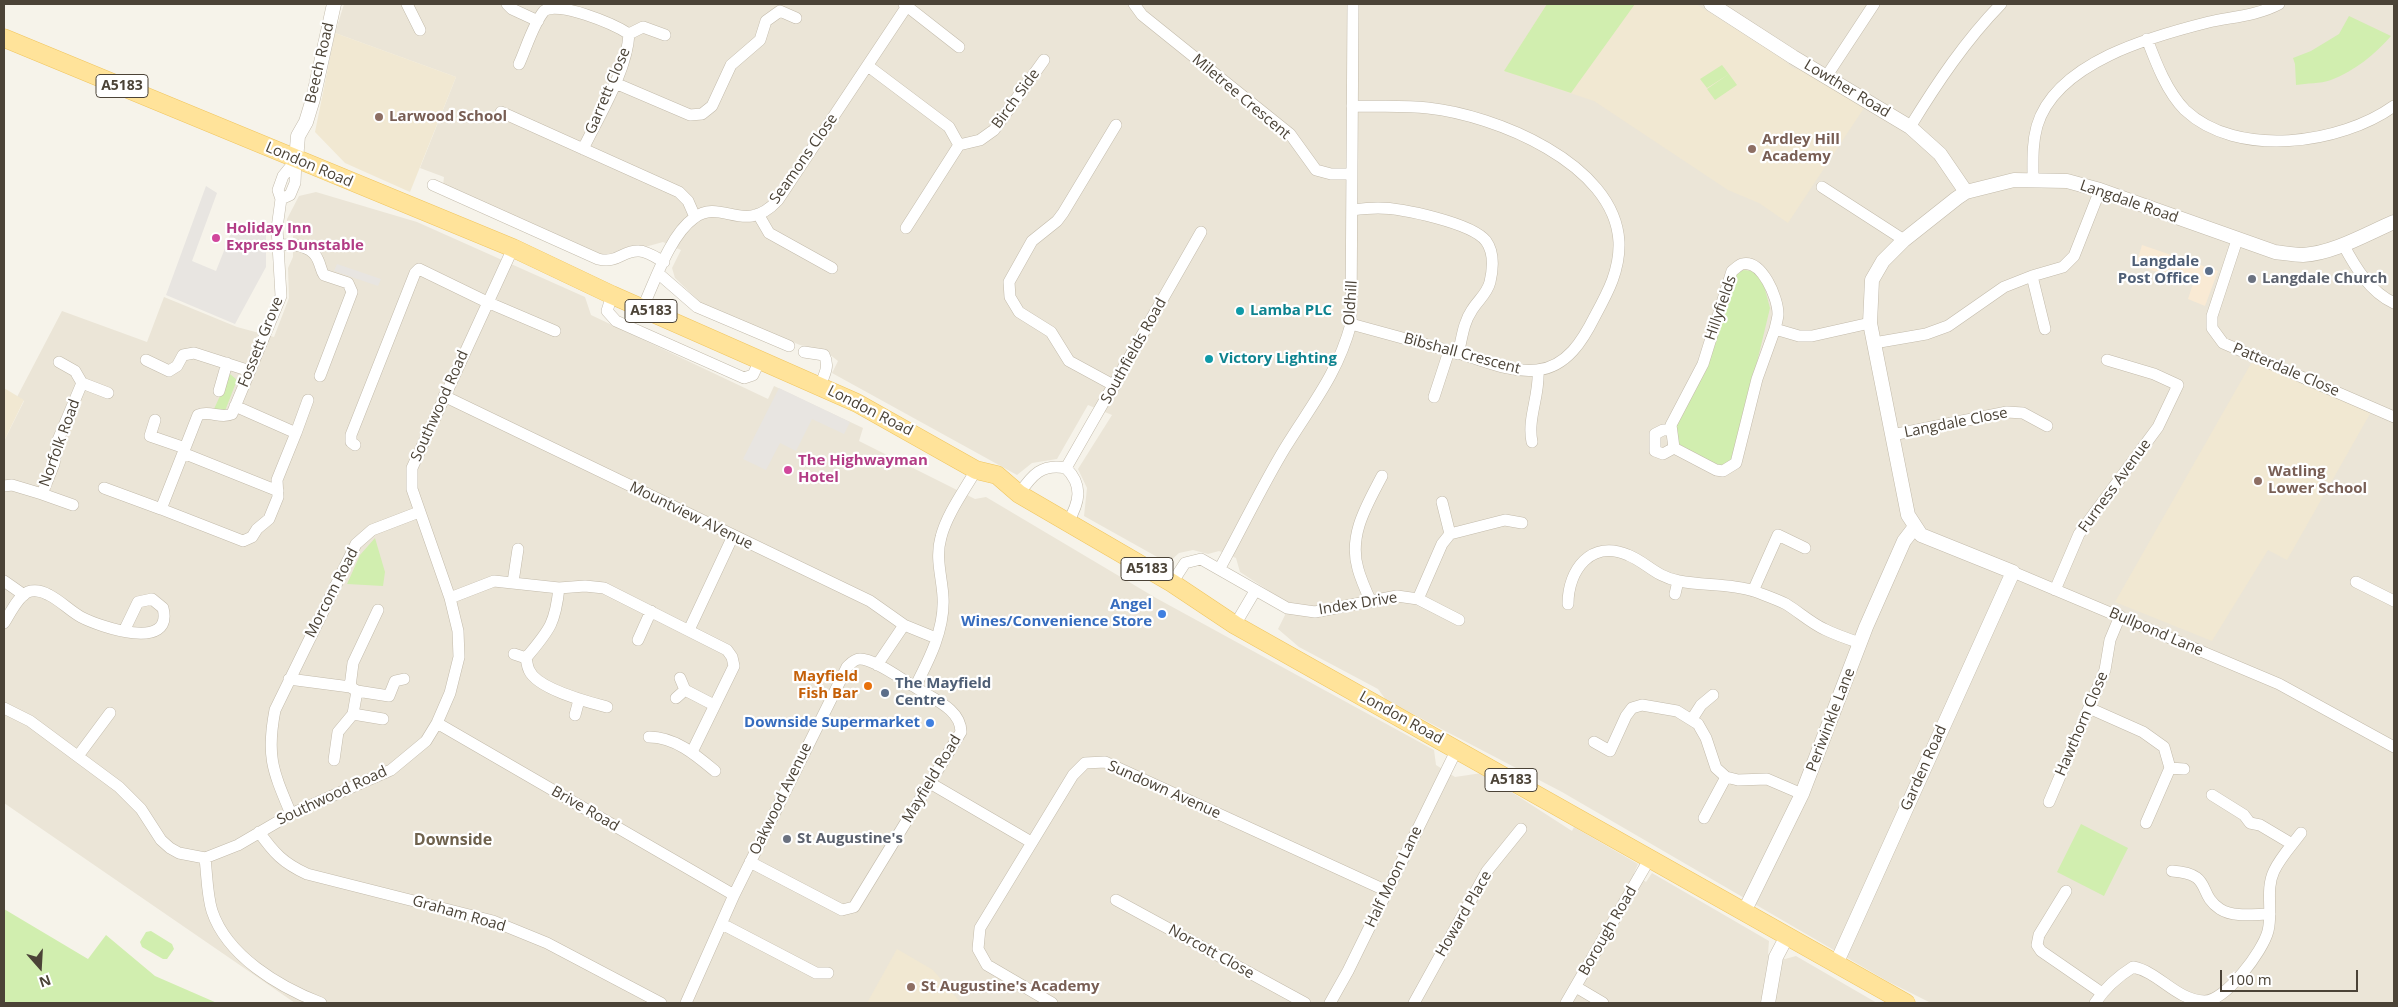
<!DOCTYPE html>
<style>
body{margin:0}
#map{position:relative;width:2398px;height:1007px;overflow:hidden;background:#f6f3ea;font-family:"Open Sans",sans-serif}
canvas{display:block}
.frame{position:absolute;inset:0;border:5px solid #4b4337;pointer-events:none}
.north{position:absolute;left:15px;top:942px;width:50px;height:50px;-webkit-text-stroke:4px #fff;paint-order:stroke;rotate:161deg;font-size:14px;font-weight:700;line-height:20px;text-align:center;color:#4b4337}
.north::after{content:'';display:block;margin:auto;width:18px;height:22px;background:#4b4337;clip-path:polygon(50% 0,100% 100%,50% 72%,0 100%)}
.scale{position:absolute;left:2220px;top:970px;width:138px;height:22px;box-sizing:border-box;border:2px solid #4b4337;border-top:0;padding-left:6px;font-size:15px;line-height:18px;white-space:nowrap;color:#4b4337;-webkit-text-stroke:4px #fff;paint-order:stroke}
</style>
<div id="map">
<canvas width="2398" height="1007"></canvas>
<div class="frame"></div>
<div class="north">N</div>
<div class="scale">100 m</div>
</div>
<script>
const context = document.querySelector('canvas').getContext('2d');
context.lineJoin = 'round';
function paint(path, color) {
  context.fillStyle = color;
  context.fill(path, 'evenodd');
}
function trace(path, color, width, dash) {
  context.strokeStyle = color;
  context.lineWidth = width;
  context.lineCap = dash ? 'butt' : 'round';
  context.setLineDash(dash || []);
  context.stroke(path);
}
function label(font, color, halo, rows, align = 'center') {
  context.font = font + ' "Open Sans",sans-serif';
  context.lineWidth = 4.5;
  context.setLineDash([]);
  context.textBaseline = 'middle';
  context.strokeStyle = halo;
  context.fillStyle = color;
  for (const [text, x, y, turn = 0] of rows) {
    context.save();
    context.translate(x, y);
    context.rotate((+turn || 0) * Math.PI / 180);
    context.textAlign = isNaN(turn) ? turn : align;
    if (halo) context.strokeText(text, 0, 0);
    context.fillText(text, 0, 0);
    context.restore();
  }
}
paint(new Path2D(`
 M344,4h2050v999h-463l-44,-22 -325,-189 -176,-92 -8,-11 -79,-42 -21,-18 7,-14 -2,-15 -43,-28 -4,-14 -17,-7 -11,3 -15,-4 -14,3 -11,10 -84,-47 3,-28 -9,-19 34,-54 -24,-10 -31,54 -25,4 -15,12 -185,-102 6,-12 -13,-10 -25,-6 -97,-40 -28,-27 -3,-10 9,-18 -18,-8 -18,5 -15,-1 -18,8 -10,1 -159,-70 1,-8 -24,-9 36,-91 -121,-44z
 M316,192l101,30 168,75 6,18 177,84 6,-13 89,42 -4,13 116,58 11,-2 170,101 278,152 2,15 19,12 27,-4 90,58 2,-4 64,37 -4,9 12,9 6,-9 117,68 -1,13 17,5 11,-3 81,47h-1582l-291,-200v-362l20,-40 -7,-4 45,-86 85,31 17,-45 73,30 37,10 15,-39 -1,-30 5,-11v-23l-6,-7v-8l12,-23z`), '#ebe5d7');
paint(new Path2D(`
 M2142,245l76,26 -13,35 -17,-7 5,-15 -57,-19z`), '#f9ead4');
paint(new Path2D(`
 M1547,4h149l83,52 14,12 11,3 60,37 -76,115 -29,-20 -31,-13 -134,-89 -90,-30z
 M335,33l121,44 -46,115 -65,-29 -30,-31z
 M2253,360l118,52 -84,148 -19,-10 -56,91 -97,-39z
 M4,388l20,12 -20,41z
 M897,949l36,21 28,33h-94z`), '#f1e8d2');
paint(new Path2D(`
 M1547,4h88l-64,89 -67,-22z
 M2349,16l42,20c-16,18 -36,35 -60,44 -11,4 -24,3 -35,5l-1,-21 -2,-6 18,-7 28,-17z
 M1722,65l7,9 -22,14 -7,-9z
 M1729,74l8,11 -22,15 -8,-11z
 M1743,270l11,1 9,11 7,26 -36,150 -8,8h-9l-40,-23 -2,-16 61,-152z
 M230,374l7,6 -12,31 -11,-2z
 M375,538l10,34 -2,14 -36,-2 13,-29z
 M2081,824l47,24 -24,48 -47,-24z
 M4,909l84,50 18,-24 49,41 62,27h-213z
 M151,931l21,13 2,5 -7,10h-4l-21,-12 -2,-5 6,-10z`), '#d1eeaf');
paint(new Path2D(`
 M206,186l11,7 -25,68 24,10 17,-43h33v39l-31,57 -69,-29z
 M337,264l44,15 -3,7 -44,-15z
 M779,388l71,34 -6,12 -32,-15 -16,32 -16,-8 -14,27 -23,-11z`), '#e8e5e1');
const minor = new Path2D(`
 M407,4l13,26
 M507,4l5,5 26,12
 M904,4l55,43
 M1134,4l8,11 148,119 26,36 15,4h21
 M629,34l14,-7 22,8
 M2147,39c9,24 20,53 38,71 52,49 156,34 209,-4
 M519,64c7,-15 14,-40 25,-53 13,-11 70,13 85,23 -2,37 -30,82 -46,115
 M868,66l81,61 10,18 -53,83
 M1826,77l48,-73
 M615,83l75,32 12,-1 10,-8 19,-41 29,-25 6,-19 14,-10 16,7
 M501,112l178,80 9,9 7,16
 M1910,127c27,-44 55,-86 91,-123
 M959,145l21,-5 14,-10 50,-70
 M2033,179c0,-18 -1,-35 4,-53 19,-64 116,-90 172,-104 23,-5 50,-7 70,-18
 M433,185l165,74c20,5 24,-9 41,-8 8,0 18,7 25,11
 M1822,187l82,53
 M281,199l9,-4 5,-12 1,-23
 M1352,210c8,-1 18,-2 26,-2 24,0 94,15 108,33 8,11 7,28 4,41 -3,12 -12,18 -18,28 -9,13 -10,29 -14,44
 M758,214l11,19 63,35
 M2237,240l-25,76v12l11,15 171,74
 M2343,244c12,23 27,48 51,59
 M279,245c14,-1 33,0 39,15 3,6 3,11 6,15l24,8 4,9 -32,84
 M659,274l38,33 92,39
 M2032,276l13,53
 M612,295l-5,16 9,10 128,57 9,-3 7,-15
 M643,307c12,-26 27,-72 51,-89 28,-21 50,19 84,-18l129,-194
 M1351,324c37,10 73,20 110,30 24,7 50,19 76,16 30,-3 46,-30 58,-54 13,-24 25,-46 24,-74 -4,-79 -125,-127 -191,-134 -25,-3 -51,-1 -76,-2
 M1775,329c1,-5 3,-11 3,-15 0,-16 -16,-55 -36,-50 -3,1 -7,5 -10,7l-29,93 -32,61 3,23 42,22 7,1 13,-8 21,-84 18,-50 24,7h13l58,-13
 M1874,343l52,-9 22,-8 56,-39 28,-11 31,-9 11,-11 26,-66
 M804,352l20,3c6,11 0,20 -4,31
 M146,360l23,11 8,-5 6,-11 11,-2 56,18
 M59,362l16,9 7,12 26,10
 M1115,386l-46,-25 -18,-29 -32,-20 -9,-15 -1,-15 23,-41 25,-20 6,-8 53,-88
 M219,391l8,-28
 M444,396l426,205 34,24 32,13
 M1434,397l15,-46
 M155,420l-5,16 35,12
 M1670,430h-7l-8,4v17l8,3 11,-6
 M296,433l12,-33
 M1892,435l115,-23 16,1 24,13
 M1532,442c-5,-24 8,-47 6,-72
 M355,445l-4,-3v-7l64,-162 4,-4 68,33 68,29
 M183,453l95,38
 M1066,468l135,-236
 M4,486l8,-1 30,9 12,-30 4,-24 24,-57
 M104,488l57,21 37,-94c12,-5 22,4 34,-1l49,-118 -4,-68 4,-29 -3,-9 5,-14 13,-16
 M42,494l31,11
 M1019,494c13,-19 23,-31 47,-26 18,18 13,35 2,54
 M1442,502l8,32
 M161,509l82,32 9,-4 5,-8 12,-10 9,-22 -1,-17 19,-47 -61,-27
 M1220,568c22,-40 42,-82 65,-120 27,-44 52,-73 66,-124l2,-320
 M2013,572l266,112 115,63
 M4,581l20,14
 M513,582l5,-33
 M2356,582l38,19
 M1172,583l13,-20 16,-4 86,49 28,4 82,-16 21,3 41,21
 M559,588c-4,37 -10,42 -33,70 1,4 1,8 3,12 8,19 59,32 78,37
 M2055,590l24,-56 79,-107 20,-42 -24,-11 -47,-14
 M1753,591l25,-56 27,13
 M1675,594l3,-13
 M450,598l44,-17 65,7 26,-2 19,2 123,62 5,7 2,9 -42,86
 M1418,599l24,-55 8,-10 55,-14 17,3
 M1371,602c-5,-11 -10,-22 -13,-33 -10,-34 9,-64 24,-93
 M1568,604c0,-34 23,-65 60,-49 18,7 28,22 51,26 25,5 50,2 75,10 10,4 22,8 32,13 13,8 25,19 38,25 12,6 24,10 36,14
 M4,623c6,-9 15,-30 27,-32 6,-1 13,1 18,4 12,6 21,16 32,22 19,10 93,35 82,-9l-11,-9 -14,3 -14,29
 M1235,625l20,-34
 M689,630l44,-94
 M638,640l13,-29
 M514,654l12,4
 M877,665l27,-40
 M289,679l61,8 3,-24 25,-53
 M352,688l5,3 32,5 6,-15 9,-2
 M685,690l29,15
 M676,698l9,-8 -5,-12
 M4,708l26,13 89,66 22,22 20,31 9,8 9,5 26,5 33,-13 53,-31 100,-44 35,-29 11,-18 13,-30 9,-36 -1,-26 -8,-33 -38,-109v-21l101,-220
 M2089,708l54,24 21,15 6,21 -24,55
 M353,714l30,5
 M575,715l4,-15
 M1692,719l9,-14 12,-10
 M437,723l297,172
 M649,737c26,0 47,18 66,34
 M1594,742l16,9 16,-35 6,-8 10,-3 35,6 21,13 8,14 10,30 10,9 12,3 29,-1 35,15
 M78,756l32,-43
 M334,760l4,-28 15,-18 4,-23
 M2170,768l14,1
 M930,783l101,59
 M2212,795l32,20 6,8 10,2 32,19
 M2049,802l56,-132 5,-30 10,-24
 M291,814c-18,-43 -25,-57 -16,-104l81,-166 16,-14 47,-18
 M1704,818l22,-41
 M259,832c15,21 24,31 48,42l186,47 54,22 114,60
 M205,858c2,17 2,37 7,53 15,45 67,76 109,92
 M750,862l92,48 12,-3 107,-175c0,-23 -28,-33 -46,-45 14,-27 30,-58 28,-90 -1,-20 -8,-39 -2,-60 6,-23 23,-46 35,-67
 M2172,871c42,3 24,22 48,38 14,9 35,5 50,5
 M2066,891l-27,44 -2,10 4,6 61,42
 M1116,900l189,103
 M722,924l94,49h12
 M1576,987l27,16
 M686,1003l48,-108 113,-228c3,-3 7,-8 13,-8 15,0 42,21 55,28
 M1052,1003l-65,-38 -9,-16 2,-21 93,-153 12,-12 20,-1 282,129
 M1330,1003l18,-32 109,-222
 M1414,1003l73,-132 34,-42
 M1566,1003l84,-145
 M2095,1003c10,-15 22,-26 38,-36 26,5 43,33 71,34 21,1 59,-50 64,-70 5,-20 -3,-41 6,-60 6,-13 18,-26 27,-38`);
const tertiary = new Path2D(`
 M1711,4l82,53 117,70 30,27 26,38
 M296,160l2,-24 8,-14 7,-23 21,-95
 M1744,912l58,-118 64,-167 38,-86 10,-13
 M1836,964l177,-392 -92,-37 -13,-20 -38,-192 2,-43 11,-19 21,-21 53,-42 9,-6 48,-12 53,1 33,9 175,62c9,1 19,3 28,3 31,-2 63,-21 91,-33
 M1768,1003l8,-46 11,-21`);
const primary = new Path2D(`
 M4,38l509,210 99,47 245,108 119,67 21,5 22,19 153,89 63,42 671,378`);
trace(minor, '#c3bbab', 12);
trace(tertiary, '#c3bbab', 15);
trace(primary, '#f0c55e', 19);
trace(minor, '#fff', 11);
trace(tertiary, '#fff', 14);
trace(primary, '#ffe39a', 18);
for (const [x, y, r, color] of [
 [379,117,5,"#8d6e63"],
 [1752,149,5,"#8d6e63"],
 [216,238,5,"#d1479c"],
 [2209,271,5,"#5c6f8a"],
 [2252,279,5,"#6b7280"],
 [1240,311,5,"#0f9aa8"],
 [1209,359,5,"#0f9aa8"],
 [788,470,5,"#d1479c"],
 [2258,481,5,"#8d6e63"],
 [1162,614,5,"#3f7fe0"],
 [868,686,5,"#e8710a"],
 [885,693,5,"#5c6f8a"],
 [930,723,5,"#3f7fe0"],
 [787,839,5,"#6b7280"],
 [911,987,5,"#8d6e63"]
]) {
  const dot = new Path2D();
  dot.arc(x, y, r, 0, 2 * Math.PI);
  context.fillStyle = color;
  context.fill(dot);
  trace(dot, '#fff', 2);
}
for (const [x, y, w] of [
 [122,86,52],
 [651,311,52],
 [1147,569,52],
 [1511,780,52]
]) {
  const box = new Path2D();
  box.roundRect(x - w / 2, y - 11.5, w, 23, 4);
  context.fillStyle = '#fff';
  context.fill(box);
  trace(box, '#4b4337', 1);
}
label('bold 14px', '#4b4337', null, [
 ["A5183",122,86],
 ["A5183",651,311],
 ["A5183",1147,569],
 ["A5183",1511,780]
]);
label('15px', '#4b4337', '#fff', [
 ["Beech Road",320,63,-77],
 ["Lowther Road",1847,89,31],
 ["Garrett Close",608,91,-67],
 ["Miletree Crescent",1241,97,40],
 ["Birch Side",1016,99,-54],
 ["Seamons Close",804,159,-55],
 ["London Road",309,165,23],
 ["Langdale Road",2129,202,19],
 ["Oldhill",1351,303,-86],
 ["Hillyfields",1721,308,-71],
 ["Fossett Grove",261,342,-68],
 ["Southfields Road",1134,351,-61],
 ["Bibshall Crescent",1462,354,15],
 ["Patterdale Close",2286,370,23],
 ["Southwood Road",440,406,-66],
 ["London Road",870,411,27],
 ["Langdale Close",1956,423,-11],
 ["Norfolk Road",60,443,-70],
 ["Furness Avenue",2115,486,-54],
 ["Mountview AVenue",691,516,26],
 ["Morcom Road",332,593,-63],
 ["Index Drive",1358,604,-9],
 ["Bullpond Lane",2156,632,23],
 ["London Road",1401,718,29],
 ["Periwinkle Lane",1831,720,-69],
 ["Hawthorn Close",2082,724,-67],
 ["Garden Road",1924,768,-66],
 ["Mayfield Road",932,779,-59],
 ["Sundown Avenue",1164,790,24],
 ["Southwood Road",332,796,-25],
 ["Oakwood Avenue",781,799,-64],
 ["Brive Road",585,809,30],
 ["Half Moon Lane",1394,877,-64],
 ["Graham Road",459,914,16],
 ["Howard Place",1464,914,-60],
 ["Borough Road",1608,931,-60],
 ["Norcott Close",1211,952,29]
]);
label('bold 15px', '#785e54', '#fff', [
 ["Larwood School",389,117],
 ["Ardley Hill",1762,140],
 ["Academy",1762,157],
 ["Watling",2268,472],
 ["Lower School",2268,489],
 ["St Augustine's Academy",921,987]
], 'left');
label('bold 15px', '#b23c85', '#fff', [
 ["Holiday Inn",226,229],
 ["Express Dunstable",226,246],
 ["The Highwayman",798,461],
 ["Hotel",798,478]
], 'left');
label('bold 15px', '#4e5e75', '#fff', [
 ["Langdale",2199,262],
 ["Post Office",2199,279],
 ["The Mayfield",895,684,"left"],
 ["Centre",895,701,"left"]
], 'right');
label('bold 15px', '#5b616d', '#fff', [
 ["Langdale Church",2262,279],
 ["St Augustine's",797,839]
], 'left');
label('bold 15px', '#0d838f', '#fff', [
 ["Lamba PLC",1250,311],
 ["Victory Lighting",1219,359]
], 'left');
label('bold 15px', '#366cbe', '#fff', [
 ["Angel",1152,605],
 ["Wines/Convenience Store",1152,622],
 ["Downside Supermarket",920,723]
], 'right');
label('bold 15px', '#c56008', '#fff', [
 ["Mayfield",858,677],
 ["Fish Bar",858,694]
], 'right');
label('bold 16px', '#6f624d', '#fff', [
 ["Downside",453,840]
]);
</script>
